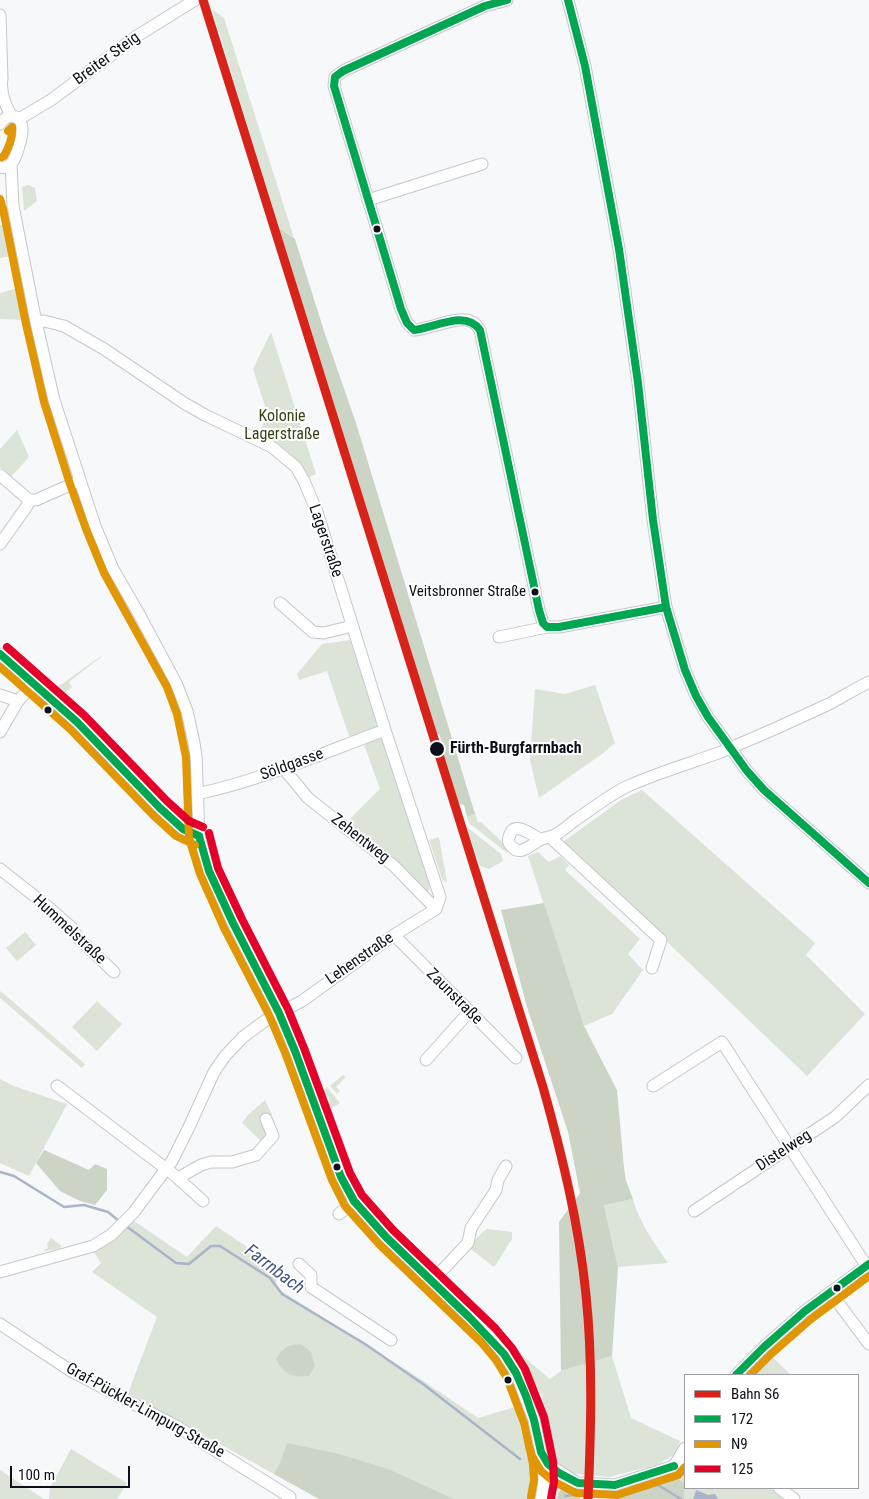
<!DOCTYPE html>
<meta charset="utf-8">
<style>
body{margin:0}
#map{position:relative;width:869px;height:1499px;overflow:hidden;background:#f6f8fa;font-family:"Roboto Condensed",sans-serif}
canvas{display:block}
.legend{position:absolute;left:684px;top:1374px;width:175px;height:115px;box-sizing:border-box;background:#fff;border:1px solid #9e9fa3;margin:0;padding:6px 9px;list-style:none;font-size:15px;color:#0c101a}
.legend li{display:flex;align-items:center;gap:10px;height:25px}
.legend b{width:25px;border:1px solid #9e9fa3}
.scale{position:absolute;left:10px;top:1466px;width:120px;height:22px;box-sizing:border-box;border:2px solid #0c101a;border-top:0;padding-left:6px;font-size:15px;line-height:18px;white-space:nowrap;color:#0c101a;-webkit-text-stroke:4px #fff;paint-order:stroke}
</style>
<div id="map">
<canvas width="869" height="1499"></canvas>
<ul class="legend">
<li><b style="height:6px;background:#d72319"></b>Bahn S6</li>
<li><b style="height:6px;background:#00a651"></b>172</li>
<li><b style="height:6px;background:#e09703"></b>N9</li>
<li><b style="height:6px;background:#e4002b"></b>125</li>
</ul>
<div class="scale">100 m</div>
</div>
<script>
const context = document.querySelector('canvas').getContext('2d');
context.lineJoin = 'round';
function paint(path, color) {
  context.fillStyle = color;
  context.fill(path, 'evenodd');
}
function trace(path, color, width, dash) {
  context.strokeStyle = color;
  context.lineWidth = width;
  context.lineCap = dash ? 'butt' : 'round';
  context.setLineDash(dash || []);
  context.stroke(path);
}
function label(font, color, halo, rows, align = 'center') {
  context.font = font + ' "Roboto Condensed",sans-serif';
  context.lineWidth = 4;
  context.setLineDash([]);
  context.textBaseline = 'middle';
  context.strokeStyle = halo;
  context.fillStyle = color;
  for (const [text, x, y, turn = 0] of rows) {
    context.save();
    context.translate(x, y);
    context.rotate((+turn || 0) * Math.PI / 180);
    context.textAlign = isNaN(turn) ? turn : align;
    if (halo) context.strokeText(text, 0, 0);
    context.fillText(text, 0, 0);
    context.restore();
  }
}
paint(new Path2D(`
 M212,9l12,9 70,220 -15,-10z
 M28,185l7,3 2,13 -13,10 -2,-24z
 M0,225h5l6,31 -11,2z
 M18,288l7,32 -25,-1v-26z
 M271,332l45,142 -10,5 -12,-22 -16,-14 -19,-11 9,-17 -15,-46z
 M17,430l12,27 -18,20 -11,-10v-18z
 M350,640l28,87 -28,12 -23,-68 -28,9 -2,-6 25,-30z
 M101,656v1l-32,25 3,5 -9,7 -1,1 -7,-6z
 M595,685l20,58 -13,11 -63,44 -9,-38 5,-71 30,5z
 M382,737l48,148 -1,6 -3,1 -80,-69 34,-34 -16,-45z
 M642,790l173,153 -9,12 59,59 -58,62 -244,-234 58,-42z
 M475,814l3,8h3l20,19 7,11 -1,1 -38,-30 -2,-6z
 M467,827l34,27 2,7 -14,8 -9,-3z
 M439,837l7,39 1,7 -5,-4 -13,-39z
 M538,852l11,10 11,-6 9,9 -4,5 75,69 -12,15 15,16 -31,44 -28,12 -56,-170z
 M25,932l11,13 -19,16 -11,-13z
 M0,991l4,3 81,70 -3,4 -82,-70z
 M97,1001l25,23 -25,27 -25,-24z
 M343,1075l3,2 -10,10 4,4 -3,3 -7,-8z
 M0,1079l14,7 53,18 -38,72 -29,-13z
 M327,1087l13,16 -11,7 -3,-7 4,-2 -2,-5 -4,2 -2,-6z
 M265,1100l7,15 -6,4 7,13 -10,11 -21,-20 6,-8z
 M335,1145l12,16 7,17 -2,2c-9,-10 -12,-22 -17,-35z
 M633,1199c5,21 23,47 35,64l-50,4 -14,-63z
 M134,1221l53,36 29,-31 64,43 -5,18 150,95 53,36 37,-11 21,80 -2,12h-215l-191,-106 29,-76 -65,-45 9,-9 -8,-12z
 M487,1229l25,3v7l-18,28 -26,-20 15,-15z
 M51,1238l11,8 -3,3 -15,2v-1l4,-2 -1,-4z
 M507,1343l43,36 11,-8 51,-15 19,62 49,23 -4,13 -20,11 -47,12 -40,-4 -9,-8 -6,-7 -5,-12 -7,-51z
 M768,1353l23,22h-44z
 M71,1449l56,34 -10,16h-68l1,-11z
 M0,1470l44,29h-44z
 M681,1472l4,1v15h85l17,11h-103v-16l-11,-8z`), '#dce3d7');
paint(new Path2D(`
 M279,228l16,11 29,92 32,92 119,391 -8,3 -3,-12 -5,-1 -20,-62h3l-3,-8h-2z
 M544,903l40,123 33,64 7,78 2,13 7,18 -29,6 14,62 -6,89 -51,15 -2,-149 21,-29 -12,-61 -41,-125 -26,-97z
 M44,1150l45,20 6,-6 12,5v21l-12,15 -15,-4 -20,-10 -24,-28z
 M301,1344l10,8 4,14 -6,10c-17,2 -25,-2 -33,-17 7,-11 11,-14 25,-15z
 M287,1443l52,11 49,15 66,30h-135l-45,-25 6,-11z
 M673,1475l11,8v16h-67l1,-12z
 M562,1488h18v11h-23l1,-6z`), '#ccd5c5');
paint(new Path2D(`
 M696,1490l12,5 7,-1 3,5h-25z`), '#a9b4ca');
trace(new Path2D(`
 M0,1172l14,4 50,31 20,-2 24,7 11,9
 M126,1226l50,37 13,1 22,-18h9l50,32 12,16 83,50 58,40 97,75
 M565,1496l93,-11 23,14`), '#a9b4ca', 2.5);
const minor = new Path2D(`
 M507,0l-22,6 -142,65 -8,6 -1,9 67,223 6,14 7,7c15,0 45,-16 58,-8 3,1 6,5 8,8l59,280 4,13 4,4h12l107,-20
 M568,0l17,66 34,183 19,134 15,137 13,87 19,63 11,26 12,21 39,54 17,19 105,93
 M0,15l2,64c-2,13 2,24 9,36
 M19,119l32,-19 86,-64 58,-36
 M0,124c9,-13 23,-9 22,7 0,7 -6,28 -11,33 -3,3 -7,4 -11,3
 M11,164l2,42 23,116 18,78 41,126 18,43 26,45 37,69 11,28 7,32 2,13 3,80 10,35 24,52 46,90 16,38 46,126 13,24 32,36 102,98 16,19 12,19 18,47 9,43 1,18 -3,18
 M368,200l114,-36
 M0,475l29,25h7l43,-19
 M0,544l27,-38 2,-6
 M280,603l33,29 11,1 28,-7
 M499,637l48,-10
 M0,654l77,68 83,86 23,21 16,7
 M0,695l18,6
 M0,732l18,-31 16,-17
 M284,769l24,29 86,68 42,43
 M197,794c65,-14 126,-41 188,-64
 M551,838l110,102 -9,28
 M540,839c-9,-4 -26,-20 -31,-2 -1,3 0,7 3,10 10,11 22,-7 33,-9 11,-1 20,-10 29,-17 18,-12 35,-26 54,-35 29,-13 63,-23 93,-34 36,-15 72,-31 108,-48 13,-7 26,-15 40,-22
 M0,869l47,37 25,22 5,9 37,35
 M394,935l122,123
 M426,1060l43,-48
 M57,1086l116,88 30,27
 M653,1086l69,-44 147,228
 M178,1178l23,-13 10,-3h21l24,-7 17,-19 -7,-17
 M694,1211l141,-94 34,-32
 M339,1214l15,-13
 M299,1264l12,11v12l80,53
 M0,1272l93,-26 18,-11 23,-23 38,-51 17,-34 25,-55 11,-16 18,-19 23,-17 36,-19 92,-66 42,-26 4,-12 -55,-167 -68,-218 -13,-31 -8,-14 -24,-20 -67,-32 -21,-12 -80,-54 -40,-23 -20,-5 -8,1
 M432,1281l36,-38 3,-15 25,-38 2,-10 8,-14
 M830,1292l39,52
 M0,1324l71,47 105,55 114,71
 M736,1375l28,-28 41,-36 64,-47
 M543,1456l5,8 26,17
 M674,1466l11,-18
 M544,1481l71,4 59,-19 11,-2
 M779,1488l15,11`);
trace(minor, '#c4c8cd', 13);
trace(minor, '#fefefe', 11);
trace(new Path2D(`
 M507,0l-22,6 -142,65 -8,6 -1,9 67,223 6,14 7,7c21,-2 51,-21 66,0l59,280 4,13 4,4h12l107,-20
 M568,0l17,66 34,183 19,134 15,137 13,87 19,63 11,26 12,21 39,54 17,19 105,93
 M0,654l77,68 83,86 23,21 16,7
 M199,836l10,35 24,52 46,90 16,38 46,126 13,24 32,36 83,80 35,37 12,19 10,23 8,24 7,32 7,12 11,9 19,10 37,2 59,-19
 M736,1375l28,-28 41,-36 64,-47`), '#00a651', 8);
trace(new Path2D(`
 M2,157l2,-1c5,-9 9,-19 8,-29l-4,4
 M0,199l3,10 23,115 18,78 26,82 16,45 18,44 63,114 10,27 9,43 3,81 11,36 24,54 46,89 16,38 46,125 13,26 34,38 102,98 15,18 11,18 17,45 9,41 1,16 -3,17
 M0,667l70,62 83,86 23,21 19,9
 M750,1375l21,-21 40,-35 58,-43
 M529,1446l3,10 9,15 12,10 23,12 41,2 61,-20 7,-8`), '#e09703', 8);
trace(new Path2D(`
 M7,647l77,68 83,86 22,20 14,6
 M209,833l9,35 24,51 46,90 16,39 46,125 12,22 31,35 102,98 17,20 13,21 19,48 9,44 1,21 -3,17`), '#e4002b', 8);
trace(new Path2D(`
 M203,0l340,1087c19,68 36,137 43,208 7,67 5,136 2,204`), '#d72319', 9);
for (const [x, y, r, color] of [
 [377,229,4.5,"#0c101a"],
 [535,592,4.5,"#0c101a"],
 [48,710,4.5,"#0c101a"],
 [437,749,8,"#0c101a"],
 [337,1167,4.5,"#0c101a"],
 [837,1288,4.5,"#0c101a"],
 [508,1380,4.5,"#0c101a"]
]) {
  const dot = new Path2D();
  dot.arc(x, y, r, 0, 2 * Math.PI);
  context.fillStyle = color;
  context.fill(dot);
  trace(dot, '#fff', 2);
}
label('15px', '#0c101a', '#fff', [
 ["Veitsbronner Straße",526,592]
], 'right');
label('16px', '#0c101a', '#fff', [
 ["Breiter Steig",107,59,-36],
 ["Lagerstraße",325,541,71],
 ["Söldgasse",292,765,-20],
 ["Zehentweg",360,839,38],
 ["Hummelstraße",69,930,43],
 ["Lehenstraße",360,959,-35],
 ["Zaunstraße",454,997,45],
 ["Distelweg",784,1151,-33],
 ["Graf-Pückler-Limpurg-Straße",145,1411,29]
]);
label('16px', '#324616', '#fff', [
 ["Kolonie",282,417],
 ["Lagerstraße",282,435]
]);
label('bold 16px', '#0c101a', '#fff', [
 ["Fürth-Burgfarrnbach",450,749]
], 'left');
label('italic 18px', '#405580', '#fff', [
 ["Farrnbach",274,1270,37]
]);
</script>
